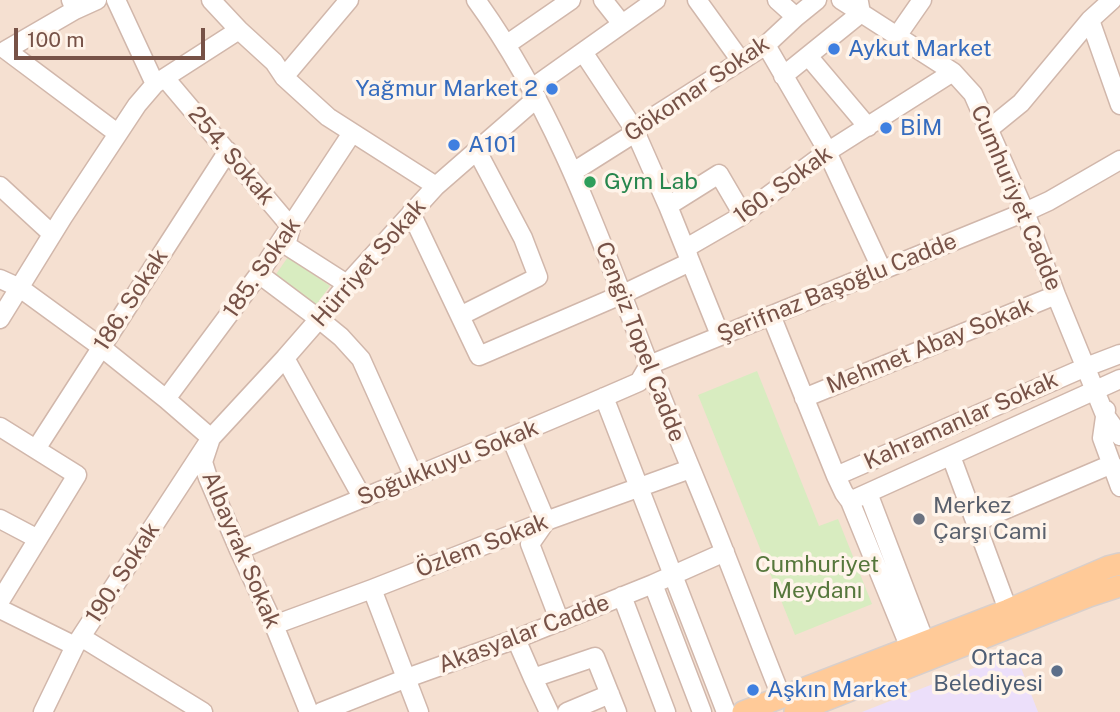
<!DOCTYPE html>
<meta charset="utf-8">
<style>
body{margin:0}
#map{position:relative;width:1120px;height:712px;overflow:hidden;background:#fdefe3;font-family:"Public Sans",sans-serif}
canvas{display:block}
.scale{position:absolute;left:14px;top:28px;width:191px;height:32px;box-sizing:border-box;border:4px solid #775247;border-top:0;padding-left:9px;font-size:21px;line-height:24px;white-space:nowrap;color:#775247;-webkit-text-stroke:5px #fff4ea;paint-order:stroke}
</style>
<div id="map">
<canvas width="1120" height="712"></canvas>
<div class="scale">100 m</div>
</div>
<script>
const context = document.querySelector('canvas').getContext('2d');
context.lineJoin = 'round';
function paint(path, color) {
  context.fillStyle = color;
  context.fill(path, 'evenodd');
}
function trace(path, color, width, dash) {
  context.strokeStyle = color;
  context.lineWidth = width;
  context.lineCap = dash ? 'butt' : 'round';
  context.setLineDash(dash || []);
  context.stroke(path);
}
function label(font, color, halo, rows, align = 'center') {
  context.font = font + ' "Public Sans",sans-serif';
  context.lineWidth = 7;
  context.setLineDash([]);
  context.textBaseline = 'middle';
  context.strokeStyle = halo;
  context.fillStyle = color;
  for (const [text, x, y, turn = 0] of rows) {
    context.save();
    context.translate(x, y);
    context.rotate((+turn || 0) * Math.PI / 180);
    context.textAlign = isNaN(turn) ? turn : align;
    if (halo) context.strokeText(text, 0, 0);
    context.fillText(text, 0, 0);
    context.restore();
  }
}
paint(new Path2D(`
 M0,0h1120v712h-1120z`), '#f5e0d1');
paint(new Path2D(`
 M1015,652l23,60h-176l99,-39z`), '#ecdffa');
paint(new Path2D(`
 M288,257l42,29 -14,19 -42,-28z
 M757,371l62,155 19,-7 34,85 -77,31 -97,-240z`), '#d8ecc0');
const minor = new Path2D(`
 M71,0l4,10 22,-10
 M116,0l39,84
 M211,0l28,30 35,32 10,15 44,40 108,69
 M476,0c80,110 125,241 174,367 24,63 51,124 75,186 19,48 37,96 56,143
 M603,0l19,24
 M697,0l44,61
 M777,0l19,17
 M841,0l112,72 20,22 52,118 31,83 49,120 15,21
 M75,10l-69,40 111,83
 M1090,20l30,85
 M897,36l25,-36
 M506,45l65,-45
 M766,45l57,98 59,127
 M583,52l51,77 34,77 52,129
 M808,56l60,71
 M783,76l78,-63 -2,-11
 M284,77l65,-77
 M165,78l126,149 -5,18 61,39
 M532,88l124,-88
 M989,129l32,-26 69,-83 22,-20
 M573,172l57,-36 4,-7 132,-84 30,-28 21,-17
 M0,186l52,48
 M668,206l51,-32 24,41
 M411,213l68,143 144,-62 67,-32 -4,-14 52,-30 89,-66 126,-80
 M259,274l60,45 22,18 20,22 53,118
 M0,279l20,9 81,59 65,52 45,39 -8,24 5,16 31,72 35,75 35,87
 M771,315l65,161 8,17 6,8 60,147
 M460,316l78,-39 -15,-39 -46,-87
 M0,319l63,-102 74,-112 18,-21 84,-54
 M285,358l77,139
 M604,397l122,315
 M804,398l252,-103
 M166,399l93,-125 93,-141
 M1106,410l-4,28 18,49
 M0,427l77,48 -77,126
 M511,438l35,83 -16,23 30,78
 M36,449l192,-298
 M951,456l57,154
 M836,476l250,-109 34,-13
 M868,493l57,149
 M850,501l270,-122
 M0,519l38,20
 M976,522l136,-58
 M239,550c133,-57 268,-110 400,-168l10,-17 376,-153 24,-11 71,-41
 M653,584l49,128
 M372,589l47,123
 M622,596l44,116
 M0,609l75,37
 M274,625l98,-36 174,-68 144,-52
 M81,637l122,75
 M516,639l17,39 16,34
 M533,678l62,-21 22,55
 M43,712l32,-66 136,-208 74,-80 34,-39 28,-35 89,-98 101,-88
 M321,712l86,-34 109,-39 137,-55 72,-32
 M567,712l43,-18`);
const major = new Path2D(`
 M743,712l265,-102 100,-43 12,-3
 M795,712l294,-116 31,-10`);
trace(minor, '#d1b7ab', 21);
trace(major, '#d9cfcb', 24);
trace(minor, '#fff', 18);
trace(major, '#ffca98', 21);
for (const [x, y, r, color] of [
 [834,49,7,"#3f7fe0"],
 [552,89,7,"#3f7fe0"],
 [886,128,7,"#3f7fe0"],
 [454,145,7,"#3f7fe0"],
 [590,182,7,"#2e9e5b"],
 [919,519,7,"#6b7280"],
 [1057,671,7,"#5c6f8a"],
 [753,690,7,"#3f7fe0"]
]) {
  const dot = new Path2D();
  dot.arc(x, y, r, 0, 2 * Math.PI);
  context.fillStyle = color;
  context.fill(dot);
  trace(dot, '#fff4ea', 2.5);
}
label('23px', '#366cbe', '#fff4ea', [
 ["Aykut Market",848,49],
 ["Yağmur Market 2",538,89,"right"],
 ["BİM",900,128],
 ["A101",468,145],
 ["Aşkın Market",767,690]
], 'left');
label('23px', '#775247', '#fff4ea', [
 ["Gökomar Sokak",697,89,-34],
 ["254. Sokak",231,156,50],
 ["160. Sokak",783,185,-36],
 ["Cumhuriyet Cadde",1016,198,67],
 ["Hürriyet Sokak",369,263,-49],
 ["185. Sokak",262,268,-55],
 ["Şerifnaz Başoğlu Cadde",837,288,-22],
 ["186. Sokak",131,300,-57],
 ["Cengiz Topel Cadde",640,342,69],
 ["Mehmet Abay Sokak",930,346,-22],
 ["Kahramanlar Sokak",961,421,-24],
 ["Soğukkuyu Sokak",448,463,-22],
 ["Özlem Sokak",482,546,-21],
 ["Albayrak Sokak",241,550,67],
 ["190. Sokak",123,573,-57],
 ["Akasyalar Cadde",524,634,-21]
]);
label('23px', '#27864d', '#fff4ea', [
 ["Gym Lab",604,182]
], 'left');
label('23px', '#5b616d', '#fff4ea', [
 ["Merkez",933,506],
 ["Çarşı Cami",933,532]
], 'left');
label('23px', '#56773c', '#fff4ea', [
 ["Cumhuriyet",817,565],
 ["Meydanı",817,591]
]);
label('23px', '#4e5e75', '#fff4ea', [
 ["Ortaca",1043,658],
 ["Belediyesi",1043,684]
], 'right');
</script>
